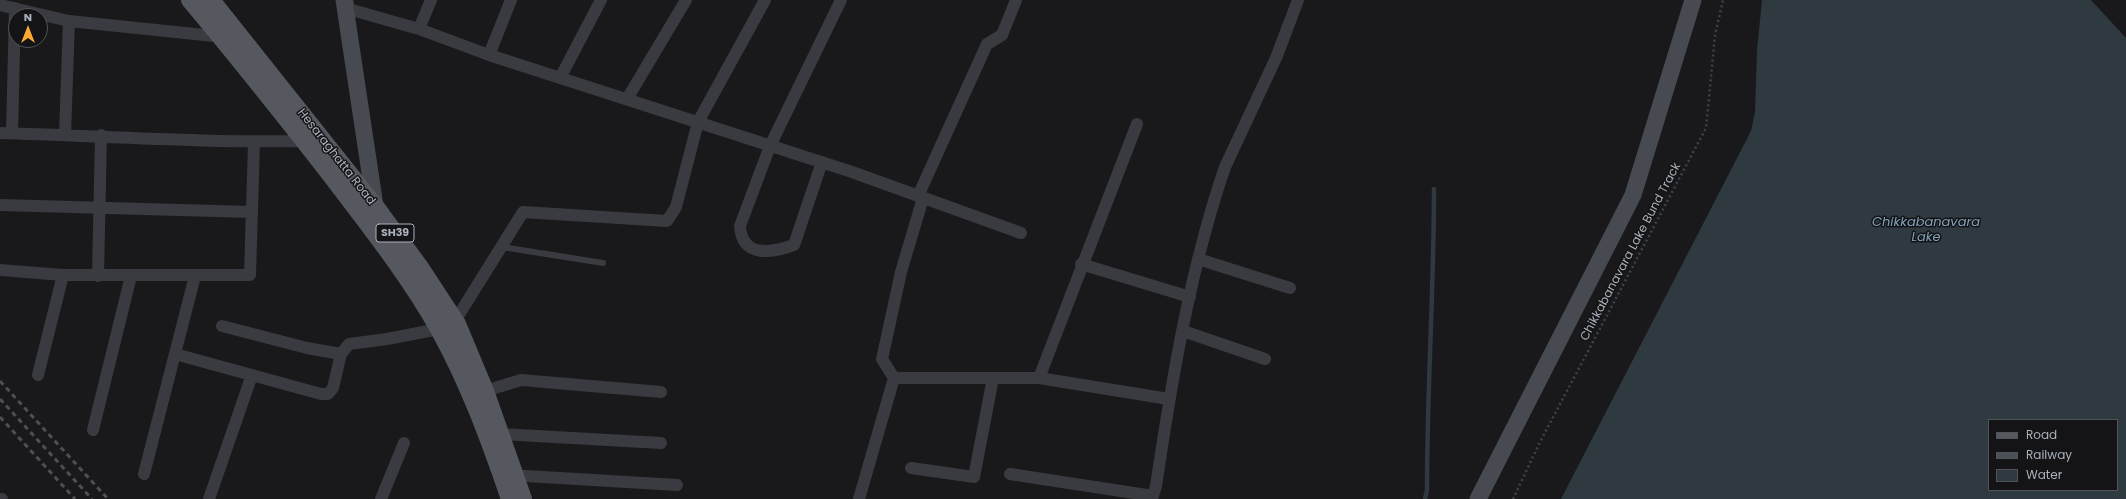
<!DOCTYPE html>
<style>
body{margin:0}
#map{position:relative;width:2126px;height:499px;overflow:hidden;background:#19191b;font-family:Poppins,sans-serif}
canvas{display:block}
.legend{position:absolute;left:1988px;top:419px;width:130px;height:72px;box-sizing:border-box;background:#141416;border:1px solid #505358;margin:0;padding:5px 7px;list-style:none;font-size:12px;color:#aab1bb}
.legend li{display:flex;align-items:center;gap:8px;height:20px}
.legend b{width:20px;border:1px solid #505358}
.north{position:absolute;left:8px;top:8px;width:40px;height:40px;box-sizing:border-box;background:#141416;border:1px solid #505358;border-radius:50%;rotate:0deg;font-size:11px;font-weight:700;line-height:16px;text-align:center;color:#aab1bb}
.north::after{content:'';display:block;margin:auto;width:14px;height:18px;background:#fbaa31;clip-path:polygon(50% 0,100% 100%,50% 72%,0 100%)}
</style>
<div id="map">
<canvas width="2126" height="499"></canvas>
<ul class="legend">
<li><b style="height:5px;background:#55585f"></b>Road</li>
<li><b style="height:5px;background:#4c4f55"></b>Railway</li>
<li><b style="height:11px;background:#2e3940"></b>Water</li>
</ul>
<div class="north">N</div>
</div>
<script>
const context = document.querySelector('canvas').getContext('2d');
context.lineJoin = 'round';
function paint(path, color) {
  context.fillStyle = color;
  context.fill(path, 'evenodd');
}
function trace(path, color, width, dash) {
  context.strokeStyle = color;
  context.lineWidth = width;
  context.lineCap = dash ? 'butt' : 'round';
  context.setLineDash(dash || []);
  context.stroke(path);
}
function label(font, color, halo, rows, align = 'center') {
  context.font = font + ' Poppins,sans-serif';
  context.lineWidth = 3;
  context.setLineDash([]);
  context.textBaseline = 'middle';
  context.strokeStyle = halo;
  context.fillStyle = color;
  for (const [text, x, y, turn = 0] of rows) {
    context.save();
    context.translate(x, y);
    context.rotate((+turn || 0) * Math.PI / 180);
    context.textAlign = isNaN(turn) ? turn : align;
    if (halo) context.strokeText(text, 0, 0);
    context.fillText(text, 0, 0);
    context.restore();
  }
}
paint(new Path2D(`
 M1762,0h329l35,38v461h-565l190,-368 4,-19 2,-62zM1989,420h128v70h-128z`), '#2e3940');
trace(new Path2D(`
 M1425,499l2,-9c0,-101 7,-201 7,-301`), '#2e3940', 4.5);
trace(new Path2D(`
 M1513,499l27,-57 166,-314 9,-93 8,-35`), '#3f4247', 2.5, [2, 3]);
trace(new Path2D(`
 M502,247l101,16`), '#393b40', 6);
trace(new Path2D(`
 M348,3l-3,5 74,21 70,26 363,117 169,61
 M0,5l69,16 155,16
 M419,29l12,-29
 M489,55l22,-55
 M560,78l41,-78
 M627,99l59,-99
 M0,133c103,3 206,10 308,8
 M12,133l3,-125
 M65,134l4,-113
 M822,162l-28,83c-23,8 -52,13 -54,-19l30,-80 71,-146
 M918,196l69,-152 15,-9 14,-35
 M0,205l252,7
 M1198,259l92,29
 M1081,264l109,33
 M0,270l63,5h187l4,-132
 M98,276l3,-141
 M455,321l68,-109 144,9 9,-14 22,-85 67,-122
 M222,326l85,22 34,6 8,-10 38,-5 52,-10
 M1183,331l82,28
 M175,354l146,40h7l5,-6 8,-34
 M38,375l25,-100
 M894,378l-12,-19 19,-87 22,-74
 M1039,378l98,-254
 M485,391l36,-11 140,12
 M93,430l38,-154
 M501,434l160,9
 M911,468l63,9 19,-99
 M144,474l51,-198
 M1010,474l143,22
 M509,475l168,10
 M0,499h2
 M209,499l43,-124
 M381,499l23,-56
 M859,499l35,-121h145l130,21
 M1152,499l4,-13c16,-107 34,-217 69,-319l51,-109 22,-58`), '#393b40', 12);
trace(new Path2D(`
 M344,0l31,206 -3,2
 M1478,499l155,-304 60,-195`), '#474a50', 17);
trace(new Path2D(`
 M190,0c48,57 94,115 140,174 38,50 78,100 109,155 30,54 51,112 71,170
 M211,0l164,206 44,60 38,58 28,67 38,108`), '#55585f', 18);
trace(new Path2D(`
 M0,381l108,118
 M0,399l92,100
 M0,417l75,82`), '#4c4f55', 3, [5, 4]);
for (const [x, y, w] of [
 [395,233,38]
]) {
  const box = new Path2D();
  box.roundRect(x - w / 2, y - 9, w, 18, 3);
  context.fillStyle = '#141416';
  context.fill(box);
  trace(box, '#aab1bb', 1);
}
label('bold 11px', '#aab1bb', null, [
 ["SH39",395,233]
]);
label('12px', '#aab1bb', '#141416', [
 ["Hesaraghatta Road",336,157,52],
 ["Chikkabanavara Lake Bund Track",1631,252,-62]
]);
label('italic 13px', '#80a1b7', '#141416', [
 ["Chikkabanavara",1926,223],
 ["Lake",1926,238]
]);
</script>
